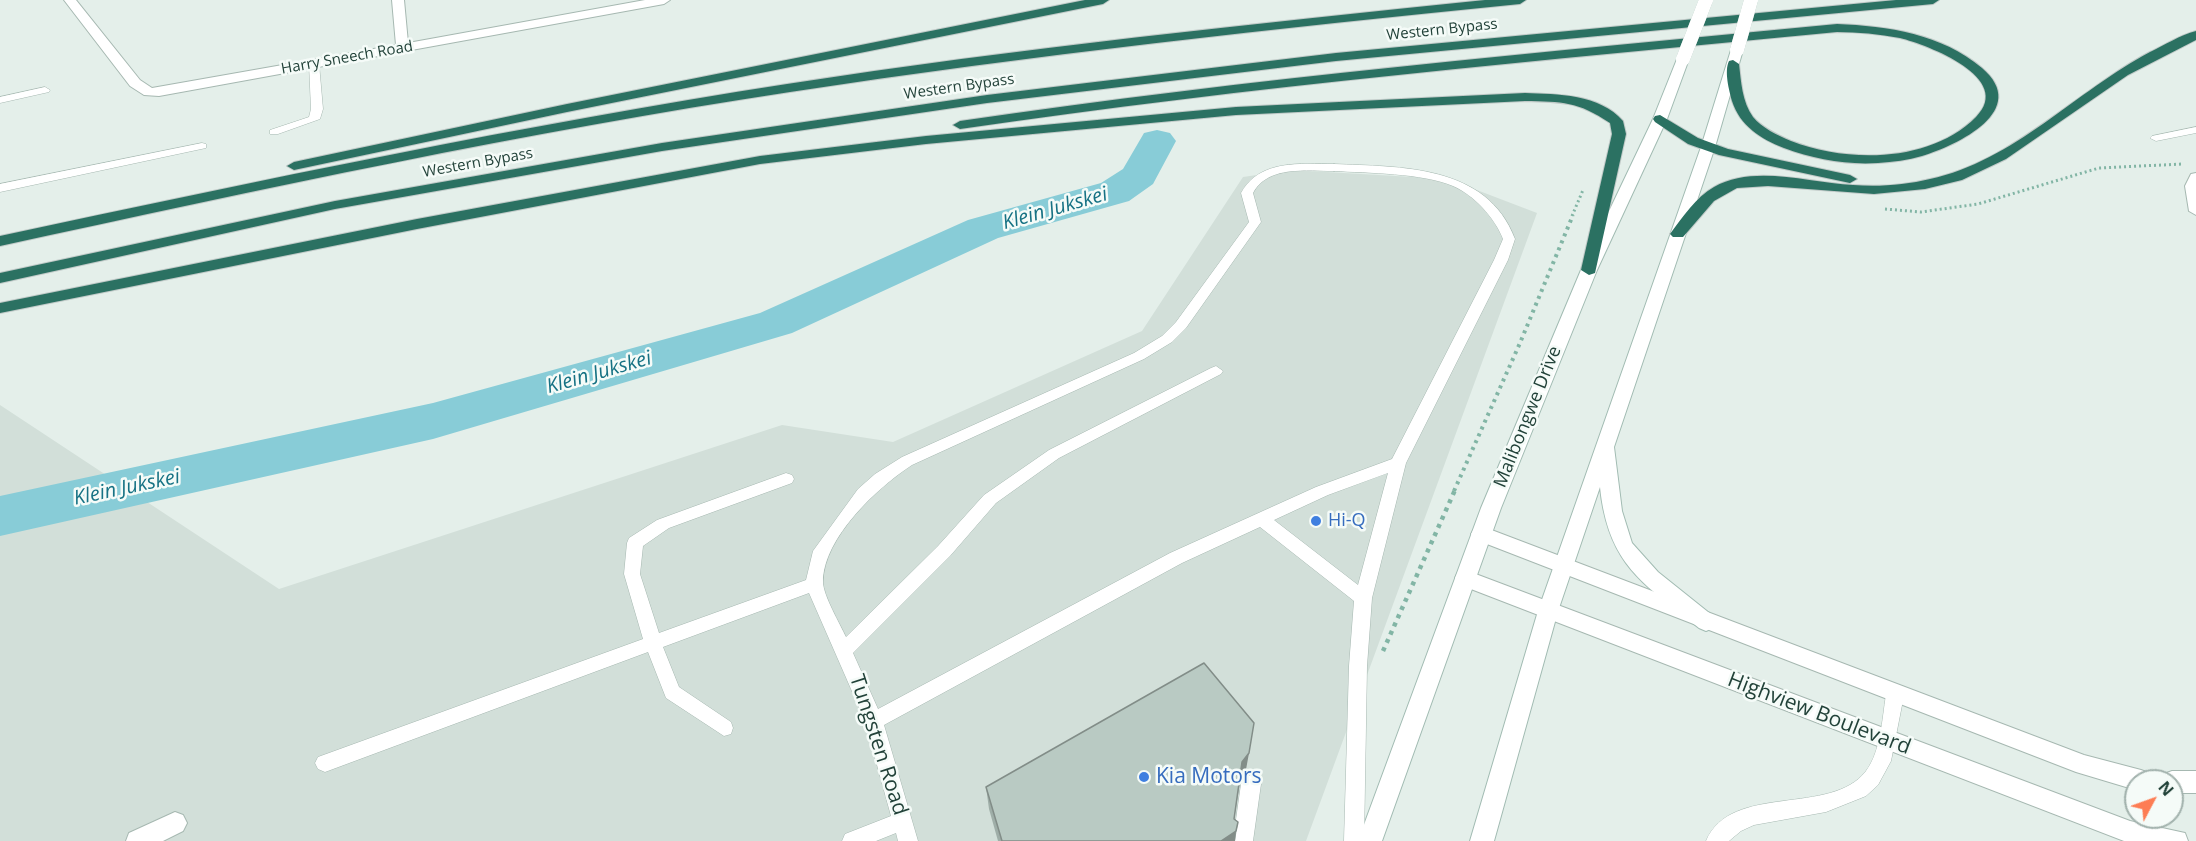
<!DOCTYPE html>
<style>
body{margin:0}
#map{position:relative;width:2196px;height:841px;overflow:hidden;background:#e4efea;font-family:"Open Sans",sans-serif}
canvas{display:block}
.north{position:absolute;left:2124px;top:769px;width:60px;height:60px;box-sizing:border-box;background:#f5fbf8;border:2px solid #a1b1ac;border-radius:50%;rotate:49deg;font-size:16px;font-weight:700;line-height:24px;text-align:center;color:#224239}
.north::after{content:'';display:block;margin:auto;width:21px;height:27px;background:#fd7d54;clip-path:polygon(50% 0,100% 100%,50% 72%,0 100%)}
</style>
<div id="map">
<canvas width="2196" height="841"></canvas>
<div class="north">N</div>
</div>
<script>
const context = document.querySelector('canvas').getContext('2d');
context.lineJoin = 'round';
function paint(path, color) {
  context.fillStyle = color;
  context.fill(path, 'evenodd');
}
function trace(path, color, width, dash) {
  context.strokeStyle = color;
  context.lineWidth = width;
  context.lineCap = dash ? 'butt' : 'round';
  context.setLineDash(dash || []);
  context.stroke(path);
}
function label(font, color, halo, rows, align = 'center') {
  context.font = font + ' "Open Sans",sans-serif';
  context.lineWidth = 5;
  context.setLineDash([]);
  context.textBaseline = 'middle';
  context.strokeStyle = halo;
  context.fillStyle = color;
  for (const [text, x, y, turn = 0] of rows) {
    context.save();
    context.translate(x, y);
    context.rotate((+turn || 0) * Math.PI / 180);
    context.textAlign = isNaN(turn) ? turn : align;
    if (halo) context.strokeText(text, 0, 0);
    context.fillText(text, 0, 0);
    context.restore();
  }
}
paint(new Path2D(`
 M1291,170l157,9 89,34 -231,628h-1306v-436l279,184 503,-164 111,17 249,-111 101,-154z`), '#d2dfd9');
paint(new Path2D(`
 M1157,130l13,3 6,8 -23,43 -24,17 -131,37 -206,95 -359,106 -433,97v-40l433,-93 327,-90 208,-93 133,-37 22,-14 21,-36z`), '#88ccd7');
const service = new Path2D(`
 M314,61l5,3 4,45 -3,10 -42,15h-8v-4l39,-13 2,-8 -2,-45z
 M45,87l5,3 -1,2 -49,11v-6z
 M2196,127v6l-40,8 -6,-3 2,-2z
 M202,143l4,1v4l-206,44v-8z
 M1334,164c66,3 153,0 181,75l-7,21 -102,203 -34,135 -5,68 -3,175h-20l5,-175 5,-65 -94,-74 -78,36 -298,162 34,116h-20l-2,-8 -20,8h-34l3,-7 46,-18 -26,-95 -56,-128 -146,54 16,40 52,35 2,6 -2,6 -7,2 -58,-38 -18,-46 -323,120 -7,-3 -3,-6 3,-6 325,-118 -19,-65 3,-31 2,-5 28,-18 129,-47 6,2 2,4 -2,4 -123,45 -26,18 -3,28 19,59 147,-53 7,-29 45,-62 17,-15 27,-17 232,-104 28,-17 14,-14 73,-100 -8,-29c19,-34 59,-29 93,-29zM1334,171c33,2 89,2 119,15 21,9 42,32 50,53l-9,21 -102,199 -76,28 -146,66 -292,156 -25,-56 97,-97 46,-53 63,-45 162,-84 2,-3 -7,-5 -5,2 -162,82 -65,45 -46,51 -92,91c-6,-13 -23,-42 -23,-55 0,-44 55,-95 89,-117l232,-106 28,-17 14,-14 75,-106 -8,-29c15,-28 54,-22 81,-22zM1388,473l-30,112 -84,-65 54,-25z
 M1895,687l7,2 2,6 -13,66 -13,24 -12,11 -40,16 -72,13 -13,6 -12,10h-23c25,-59 125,-24 160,-70 15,-20 16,-52 20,-76l2,-6z
 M1251,775l7,3 3,6 -8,57h-20l8,-57 3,-6z`);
const minor = new Path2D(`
 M64,0h12l64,80 12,8 244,-43 -4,-45h12l4,43 237,-43h25l-6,4 -505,92 -15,-1 -14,-9z
 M2196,173v42l-7,-4 -4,-25 6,-12z
 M1481,526l603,229 57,15 8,3 4,8h-17v9l-60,-18 -602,-233 -3,-5 3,-5z
 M1465,570l665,251 55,12 3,8h-64l-666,-257 -3,-6 3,-6z
 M2172,771h24v22h-24v-12h-11l3,-7z
 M175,812l8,3 4,8 -4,8 -20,10h-37l3,-8z`);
const secondary = new Path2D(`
 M1737,46l6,4 -28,97 -101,300 8,64 10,32 26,29 55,44 4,6 -4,6 -7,3 -7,-3c-56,-45 -91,-63 -99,-141l-42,124 -64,230h-24l68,-230 163,-464 30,-97z
 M1683,55l6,4 -22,60 -70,151 -96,238 -119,333h-24l123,-333 100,-238 72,-151 24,-60z`);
const motorway = new Path2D(`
 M1085,0h24l-6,4 -536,108 -273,58 -7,-4 7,-4 273,-58z
 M1485,0h41l-6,4c-244,24 -488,51 -730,88 -265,40 -528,97 -790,154v-10c261,-56 523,-111 787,-152 232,-36 465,-60 698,-84z
 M1896,0h43l-6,4 -597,57 -349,42 -325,48 -327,58 -335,74v-10l335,-72 327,-58 325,-48 349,-42z
 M1837,24c51,2 105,10 145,44 49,42 -24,77 -60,88 -14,4 -29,6 -44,7 -33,2 -64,-4 -94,-15 -23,-9 -44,-22 -52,-47 -3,-11 -8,-30 -3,-40l4,-1 6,4c2,17 3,38 14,53 9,11 24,18 38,24 57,22 139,22 185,-24 39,-39 -48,-72 -76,-79 -21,-4 -42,-6 -63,-6 -293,28 -585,54 -877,97l-7,-4 7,-4c291,-43 584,-69 877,-97z
 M2196,31v9l-68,35 -122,84 -44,21 -37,9 -51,5 -106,-8 -31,2 -23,13 -31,36h-10l-3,-3c12,-16 26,-37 44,-47 40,-23 96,-4 139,-2 25,2 53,0 77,-6 84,-18 146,-88 220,-127 15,-7 30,-17 46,-21z
 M1525,93c32,1 75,1 98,28l3,13 -31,139 -6,2 -8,-5 31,-136 -2,-11c-33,-22 -47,-21 -85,-22l-289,14 -310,29 -166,20 -343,65 -417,84v-10l417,-84 343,-63 166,-20 310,-29z
 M1660,115l38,23 30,11 122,26 7,4 -7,4 -131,-28 -31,-11 -33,-22 -2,-3 2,-3z`);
trace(service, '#a6b8b1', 1);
trace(minor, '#a6b8b1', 2);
trace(secondary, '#a1bbb2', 2);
trace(motorway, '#c1cac8', 2);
trace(new Path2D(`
 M1885,209l36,3 57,-8 121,-36 84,-4
 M1572,216l11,-26`), '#82b5a5', 3, [2, 3]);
trace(new Path2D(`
 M1454,491l66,-148 53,-128`), '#82b5a5', 4, [3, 4.5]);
trace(new Path2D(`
 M1383,651l72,-161`), '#82b5a5', 4.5, [4, 5]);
paint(service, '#fff');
paint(minor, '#fff');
paint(secondary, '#fff');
paint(motorway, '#2b7162');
const secondaryBridge = new Path2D(`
 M1737,50l14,-50
 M1683,59l23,-59`);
trace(secondaryBridge, '#a1bbb2', 14, []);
trace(secondaryBridge, '#fff', 14);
paint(new Path2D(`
 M1245,775l-5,8 -6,36 4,3 -3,19h-237l-9,-32 -3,-22z`), '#9faea8');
paint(new Path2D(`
 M1249,753l-4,22 -6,9 3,-22z
 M1236,831l-1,10h-14z`), '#828d88');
const building = new Path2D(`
 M1204,663l50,60 -5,30 -7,9 -8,57 4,3 -2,9 -15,10h-219l-16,-54z`);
paint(building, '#b9cac3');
trace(building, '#828d88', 1.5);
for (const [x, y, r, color] of [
 [1316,521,6,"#3f7fe0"],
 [1144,777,6,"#3f7fe0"]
]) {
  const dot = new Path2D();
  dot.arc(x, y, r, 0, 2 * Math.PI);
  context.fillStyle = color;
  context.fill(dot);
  trace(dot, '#f5fbf8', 2);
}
label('15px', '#224239', '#f5fbf8', [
 ["Western Bypass",1442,30,-6],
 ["Harry Sneech Road",347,58,-10],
 ["Western Bypass",959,87,-8],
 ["Western Bypass",478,163,-10]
]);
label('18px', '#224239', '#f5fbf8', [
 ["Malibongwe Drive",1528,417,-68]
]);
label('18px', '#366cbe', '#f5fbf8', [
 ["Hi-Q",1328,521]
], 'left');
label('italic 20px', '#167284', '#f5fbf8', [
 ["Klein Jukskei",1055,209,-16],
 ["Klein Jukskei",599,373,-16],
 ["Klein Jukskei",127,488,-12]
]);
label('21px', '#224239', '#f5fbf8', [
 ["Highview Boulevard",1819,714,21],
 ["Tungsten Road",878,745,72]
]);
label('21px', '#366cbe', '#f5fbf8', [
 ["Kia Motors",1156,777]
], 'left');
</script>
